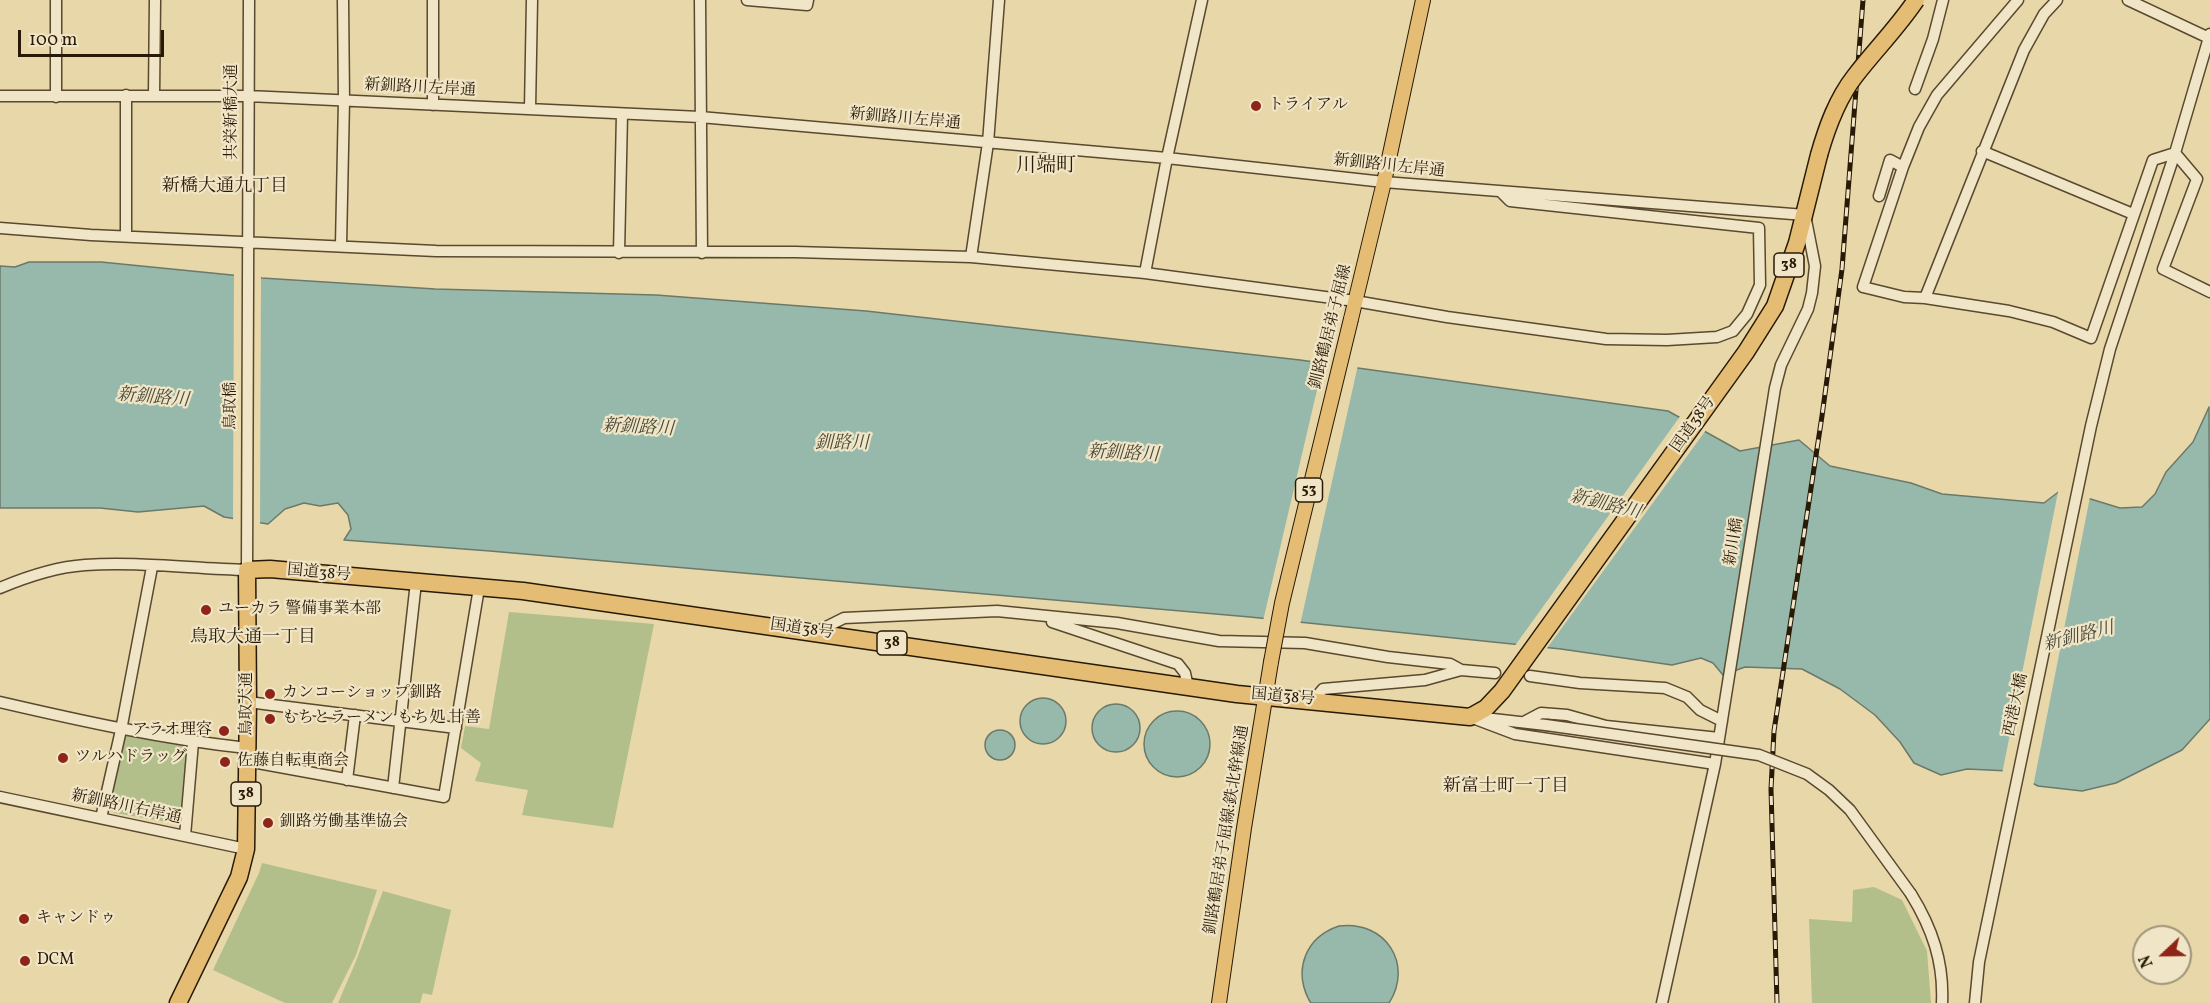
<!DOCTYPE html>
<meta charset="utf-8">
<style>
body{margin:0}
#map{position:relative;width:2210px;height:1003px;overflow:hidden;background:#e8d7a8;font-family:Vollkorn,serif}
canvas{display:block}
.north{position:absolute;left:2132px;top:925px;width:60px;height:60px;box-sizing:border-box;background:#f0e5c6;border:2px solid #a0947a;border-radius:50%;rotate:248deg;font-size:16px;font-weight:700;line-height:24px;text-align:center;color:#291a07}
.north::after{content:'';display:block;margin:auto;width:21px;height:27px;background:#8f2418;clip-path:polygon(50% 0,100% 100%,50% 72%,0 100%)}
.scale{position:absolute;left:18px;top:30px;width:146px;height:27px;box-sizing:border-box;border:3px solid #291a07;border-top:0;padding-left:8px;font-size:18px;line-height:21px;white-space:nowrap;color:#291a07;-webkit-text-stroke:4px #f0e5c6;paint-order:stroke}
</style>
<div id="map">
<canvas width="2210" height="1003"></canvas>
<div class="north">N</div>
<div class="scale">100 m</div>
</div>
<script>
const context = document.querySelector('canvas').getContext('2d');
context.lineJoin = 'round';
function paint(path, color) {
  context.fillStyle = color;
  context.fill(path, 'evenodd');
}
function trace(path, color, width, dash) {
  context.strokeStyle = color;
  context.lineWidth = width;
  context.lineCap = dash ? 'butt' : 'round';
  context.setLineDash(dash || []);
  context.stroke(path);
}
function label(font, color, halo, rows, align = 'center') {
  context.font = font + ' Vollkorn,"Noto Serif JP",serif';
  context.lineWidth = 4.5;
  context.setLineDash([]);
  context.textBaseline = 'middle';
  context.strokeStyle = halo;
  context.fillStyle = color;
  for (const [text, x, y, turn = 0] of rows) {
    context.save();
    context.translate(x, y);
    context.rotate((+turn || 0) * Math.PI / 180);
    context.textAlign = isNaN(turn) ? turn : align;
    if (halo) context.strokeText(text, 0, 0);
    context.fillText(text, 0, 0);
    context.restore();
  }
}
paint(new Path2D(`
 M509,612l145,12 -41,204 -91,-13 6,-25 -53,-9 6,-18 -20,-15 4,-22 24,3z
 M123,733l68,13 -7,79 -69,-12 -10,-5z
 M262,863l115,27 -21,65 -24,48h-47l-72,-33 46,-97z
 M1874,887l28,13 25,51 4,52h-119l-3,-84 43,3 1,-32z
 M383,891l68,19 -19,85 -9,-2 -3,10h-82l16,-37z`), '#b2bf8b');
const water = new Path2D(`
 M29,262h72l161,16 173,11 221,6 210,16 434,49 368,51 72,40 59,-11 31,26 81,17 31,11 102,9 17,-13 59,18 22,-1 13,-13 11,-22 27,-30 16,-35 1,312 -28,31 -66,33 -34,8 -44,-5 -29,-15 -42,-2 -26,6 -27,-12 -14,-21 -25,-27 -35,-26 -38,-20 -57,-2 -22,8 -10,-12 -12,-5 -29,7 -111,-16 -311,-32 -760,-66 -146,-11 7,-11 -3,-14 -10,-12 -18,3 -16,-3 -19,6 -17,15 -44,-7 -20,-11 -66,6 -38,-4h-100v-242l15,1z
 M1020 721a23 23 0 1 1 46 0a23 23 0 1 1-46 0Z
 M1092 728a24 24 0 1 1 48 0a24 24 0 1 1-48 0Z
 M1144 744a33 33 0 1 1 66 0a33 33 0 1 1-66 0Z
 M985 745a15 15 0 1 1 30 0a15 15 0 1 1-30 0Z
 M1339,926c46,-6 75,38 50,77h-78l-2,-3c-16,-31 -3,-63 30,-74z`);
paint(water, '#97b9ac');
trace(water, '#6b796a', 1.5);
paint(new Path2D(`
 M234,272l27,3 -1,251 -27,-4z
 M1324,360l34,5 -58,260 -37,-4z
 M1681,415l25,15 -161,221 -31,-4z
 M2059,487l31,10 -57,290 -24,-13h-7z`), '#e8d7a8');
const minor = new Path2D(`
 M700,0l2,253
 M747,0l60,5 1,-5
 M2128,0l81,38
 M1915,89l18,-50 10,-39
 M154,95l1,-95
 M0,96h248l452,21 467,41 217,24 421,33 10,51 -3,27 -4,16 -27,56 -6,23 -60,376 -53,239
 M56,97v-97
 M433,105v-105
 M530,109l2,-109
 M1982,151l151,63
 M1903,167l-40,120 41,10 21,1 84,13 44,11 38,16 62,-178 22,-7 22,26 -34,90 47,23
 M1879,196l11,-36 13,7 16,-40 18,-32 81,-95
 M0,228l91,7 345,16 359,1 176,5 174,16 210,28 92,16 159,22 61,1 50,-3 16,-6 14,-17 13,-29 -1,-57 -249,-27 -9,-9
 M126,236v-141
 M341,245l3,-145 -1,-100
 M619,253l3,-139
 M971,257l17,-114 11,-143
 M1145,273l22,-115 35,-158
 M1925,298l99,-248 20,-36 13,-14
 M0,588c26,-11 56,-21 85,-23 51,-4 110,4 162,5l2,-570
 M1052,622l126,42 7,9 3,14
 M816,632l28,-14 153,-7 120,12 102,18 86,2 83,14 62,7 11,6
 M1530,676l50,7 85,5 22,9 13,13 22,11
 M1313,701l10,-12 102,-9 36,-10 34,3
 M0,702c82,19 163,37 247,46
 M248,702l208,26
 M1470,717l45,17 200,30
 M1484,718l62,7
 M1524,722l17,-9 26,2 39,11 113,12
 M247,761l197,36 35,-209
 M347,780l8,-65
 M393,788l23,-206
 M0,797l246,52
 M101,818l20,-88 31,-163
 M185,836l8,-94
 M1911,894c21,34 33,68 31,109
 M1975,1003l4,-41 112,-536 19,-77 65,-196 35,-119`);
const major = new Path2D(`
 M1351,319l33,-137 39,-182
 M1219,1003l25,-175 27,-166`);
const highway = new Path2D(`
 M178,1003l61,-126 7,-28 2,-147 -1,-132 23,-1 253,22 714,103 233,23 16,-9 16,-17 244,-339 29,-46 22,-63 22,-88`);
trace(minor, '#59492f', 13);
trace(major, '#291a07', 16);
trace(highway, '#291a07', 19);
trace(minor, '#f0e5c6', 10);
trace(major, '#e4bc74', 14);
trace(highway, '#e4bc74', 16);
const rail = new Path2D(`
 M1777,1003l-6,-214 3,-58 48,-315 20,-147 21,-269`);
trace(rail, '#291a07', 5);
trace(rail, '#f0e5c6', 3, [9]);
const minorBridge = new Path2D(`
 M1546,725l213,30 48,19 22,16 21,20 61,84`);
const majorBridge = new Path2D(`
 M1271,662l11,-59 69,-284`);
const highwayBridge = new Path2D(`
 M1819,155c8,-28 18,-56 36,-79 20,-26 43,-49 61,-76`);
trace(minorBridge, '#59492f', 13, []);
trace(majorBridge, '#291a07', 16, []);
trace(highwayBridge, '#291a07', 19, []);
trace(minorBridge, '#f0e5c6', 10);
trace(majorBridge, '#e4bc74', 14);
trace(highwayBridge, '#e4bc74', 16);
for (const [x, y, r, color] of [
 [1256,106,6,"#8f2418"],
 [206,610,6,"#8f2418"],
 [270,694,6,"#8f2418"],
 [270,719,6,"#8f2418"],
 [224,731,6,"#8f2418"],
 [63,758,6,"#8f2418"],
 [225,762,6,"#8f2418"],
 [268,823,6,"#8f2418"],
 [24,919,6,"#8f2418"],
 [25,961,6,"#8f2418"]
]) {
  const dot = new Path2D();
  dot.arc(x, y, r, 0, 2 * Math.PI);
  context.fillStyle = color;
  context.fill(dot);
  trace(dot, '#f0e5c6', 2);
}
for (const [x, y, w] of [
 [1789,265,30],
 [1309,490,27],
 [892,643,30],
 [246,794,30]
]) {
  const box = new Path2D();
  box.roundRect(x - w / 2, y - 12, w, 24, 4.5);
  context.fillStyle = '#f0e5c6';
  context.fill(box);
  trace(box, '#291a07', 1.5);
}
label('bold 15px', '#291a07', null, [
 ["38",1789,265],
 ["53",1309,490],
 ["38",892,643],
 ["38",246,794]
]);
label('16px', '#291a07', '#f0e5c6', [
 ["新釧路川左岸通",420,89,3],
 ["共栄新橋大通",233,112,-90],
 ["新釧路川左岸通",905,120,5],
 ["新釧路川左岸通",1389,167,6],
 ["釧路鶴居弟子屈線",1332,327,-76],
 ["鳥取橋",232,406,-90],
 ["国道38号",1694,425,-55],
 ["新川橋",1735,542,-81],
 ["国道38号",319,574,5],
 ["国道38号",802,630,8],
 ["国道38号",1283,698,5],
 ["鳥取大通",248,704,-90],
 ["西港大橋",2017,705,-78],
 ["新釧路川右岸通",126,808,12],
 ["釧路鶴居弟子屈線:鉄北幹線通",1228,830,-81]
]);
label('16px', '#291a07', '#f0e5c6', [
 ["トライアル",1268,106],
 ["ユーカラ 警備事業本部",218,610],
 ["カンコーショップ釧路",282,694],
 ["もちとラーメン もち処 甘善",282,719],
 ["アラオ理容",212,731,"right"],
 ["ツルハドラッグ",75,758],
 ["佐藤自転車商会",237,762],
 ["釧路労働基準協会",280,823],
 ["キャンドゥ",36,919],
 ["DCM",37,961]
], 'left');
label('18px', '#291a07', '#f0e5c6', [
 ["新橋大通九丁目",225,188],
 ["鳥取大通一丁目",253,639],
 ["新富士町一丁目",1506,788]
]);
label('italic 18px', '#4a4a39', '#f0e5c6', [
 ["新釧路川",153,399,5],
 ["新釧路川",638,429,3],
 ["釧路川",842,445],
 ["新釧路川",1123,455,3],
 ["新釧路川",1605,506,14],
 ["新釧路川",2079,638,-14]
]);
label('20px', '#291a07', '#f0e5c6', [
 ["川端町",1046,167]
]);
</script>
